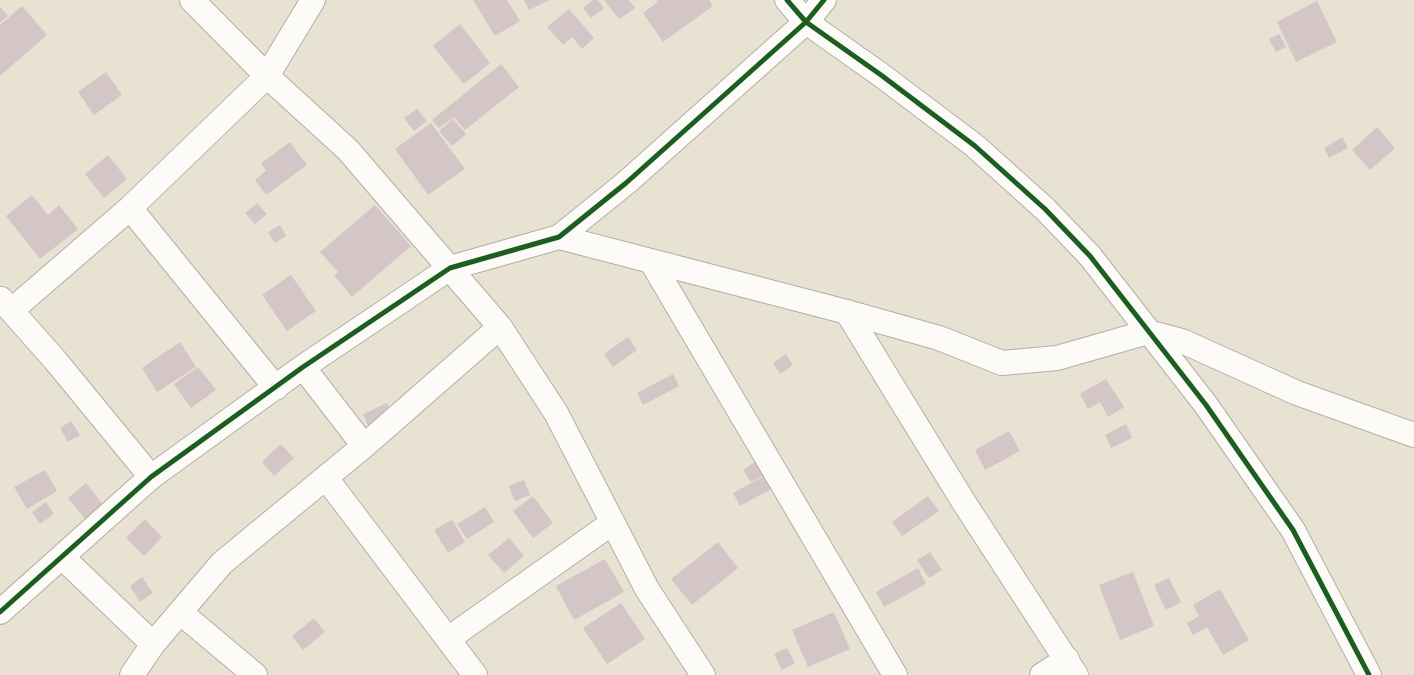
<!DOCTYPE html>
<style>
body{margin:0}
canvas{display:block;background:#e8e2d2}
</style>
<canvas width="1414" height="675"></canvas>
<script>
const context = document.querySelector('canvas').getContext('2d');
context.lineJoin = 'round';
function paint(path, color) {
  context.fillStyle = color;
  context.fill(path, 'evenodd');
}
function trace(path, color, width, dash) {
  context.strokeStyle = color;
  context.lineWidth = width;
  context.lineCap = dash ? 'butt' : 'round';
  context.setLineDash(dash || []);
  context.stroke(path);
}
paint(new Path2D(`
 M473,0h34l13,21 -25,15z
 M524,0h25l-20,10z
 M593,0h4l7,8 -13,10 -8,-10z
 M604,0h25l6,8 -16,11z
 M656,0h53l4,6 -50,36 -20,-29 15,-11z
 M1317,1l20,41 -41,20 -19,-40z
 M22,6l25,29 -47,41v-51z
 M0,7l8,9 -8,7z
 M569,9l25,29 -12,11 -10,-12 -9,8 -16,-18z
 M460,24l30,39 -26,21 -31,-38z
 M1279,34l7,13 -10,5 -7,-13z
 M501,64l18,23 -54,43 -11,-13 -15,11 -7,-8z
 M106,72l16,23 -28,20 -16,-23z
 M417,109l10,12 -13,10 -10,-13z
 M453,119l13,15 -14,12 -13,-15z
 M431,123l34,46 -37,26 -33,-46z
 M1377,127l18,21 -25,22 -18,-20z
 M1342,137l6,11 -19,10 -5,-10z
 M290,142l17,23 -41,30 -11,-15 11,-9 -5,-8z
 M108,155l19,24 -23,19 -19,-24z
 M32,195l16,20 11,-10 19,24 -38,30 -34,-43z
 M257,203l10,11 -12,10 -10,-11z
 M375,205l36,41 -59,51 -18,-22 4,-3 -18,-20z
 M280,225l6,11 -11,7 -7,-11z
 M291,275l25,36 -29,20 -25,-36z
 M628,337l9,13 -24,17 -9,-13z
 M180,342l16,25 -39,25 -15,-24z
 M786,354l7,11 -13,9 -7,-11z
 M198,367l18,23 -25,18 -17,-24z
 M673,374l6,12 -36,19 -6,-12z
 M1106,379l18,28 -16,10 -8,-15 -12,7 -8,-15z
 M387,403l5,13 -24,10 -5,-12z
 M71,421l9,14 -12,7 -8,-14z
 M1126,424l6,14 -21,10 -6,-13z
 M1009,431l11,20 -35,19 -10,-20z
 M281,444l13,14 -20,18 -12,-14z
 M755,462l9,13 -13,7 -8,-12z
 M45,470l12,21 -30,18 -13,-22z
 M766,475l7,13 -33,18 -7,-13z
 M524,480l6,15 -15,6 -6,-15z
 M86,483l18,23 -18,14 -18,-22z
 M533,496l20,27 -20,15 -20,-27z
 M928,496l11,15 -37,25 -10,-14z
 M46,502l8,12 -14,10 -8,-12z
 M485,507l9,15 -27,17 -10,-15z
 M145,519l17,18 -18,19 -18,-18z
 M452,520l13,22 -17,11 -14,-23z
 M509,538l15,18 -20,17 -16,-18z
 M718,542l20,26 -46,37 -21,-26z
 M930,552l12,18 -13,8 -12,-18z
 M605,559l19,33 -50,28 -18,-34z
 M918,568l8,16 -42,23 -8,-15z
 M1133,572l21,54 -34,14 -21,-55z
 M142,577l11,16 -13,9 -10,-16z
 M1169,578l12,24 -15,8 -12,-25z
 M1220,589l29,51 -26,15 -16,-28 -14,8 -6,-12 12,-7 -6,-11z
 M621,603l24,36 -38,25 -24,-36z
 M834,612l16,37 -42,18 -16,-37z
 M314,618l11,14 -22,18 -11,-14z
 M787,648l8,15 -13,7 -8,-16z`), '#d4c5c6');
const minor = new Path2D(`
 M192,0l75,76 81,74 152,177 56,86 91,176 56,86
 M787,0l19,22 75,53 94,71 70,63 45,47 116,149 87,125 76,145
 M130,208l146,180
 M559,237l288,75 92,26 63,25 55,-5 91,-26 34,9 115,52 117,42
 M651,261l244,414
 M1,299l54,61 96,117
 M12,310l118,-102 137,-132 46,-76
 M847,312l116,189 113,174
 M303,367l61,79
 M326,478l149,197
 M62,557l91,87
 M0,612l151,-135 152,-110 147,-99 109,-31 67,-54 180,-161 18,-22
 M181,613l74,62
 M448,639l164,-116
 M132,675l21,-31 69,-81 142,-117 136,-119
 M1042,675l25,-16`);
trace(minor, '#b3afa5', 26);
trace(minor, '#fcfbf8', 24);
trace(new Path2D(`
 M787,0l19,22 75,53 94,71 70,63 45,47 116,149 87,125 76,145
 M0,612l151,-135 152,-110 147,-99 109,-31 67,-54 180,-161 18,-22`), '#1b5e20', 5);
</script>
